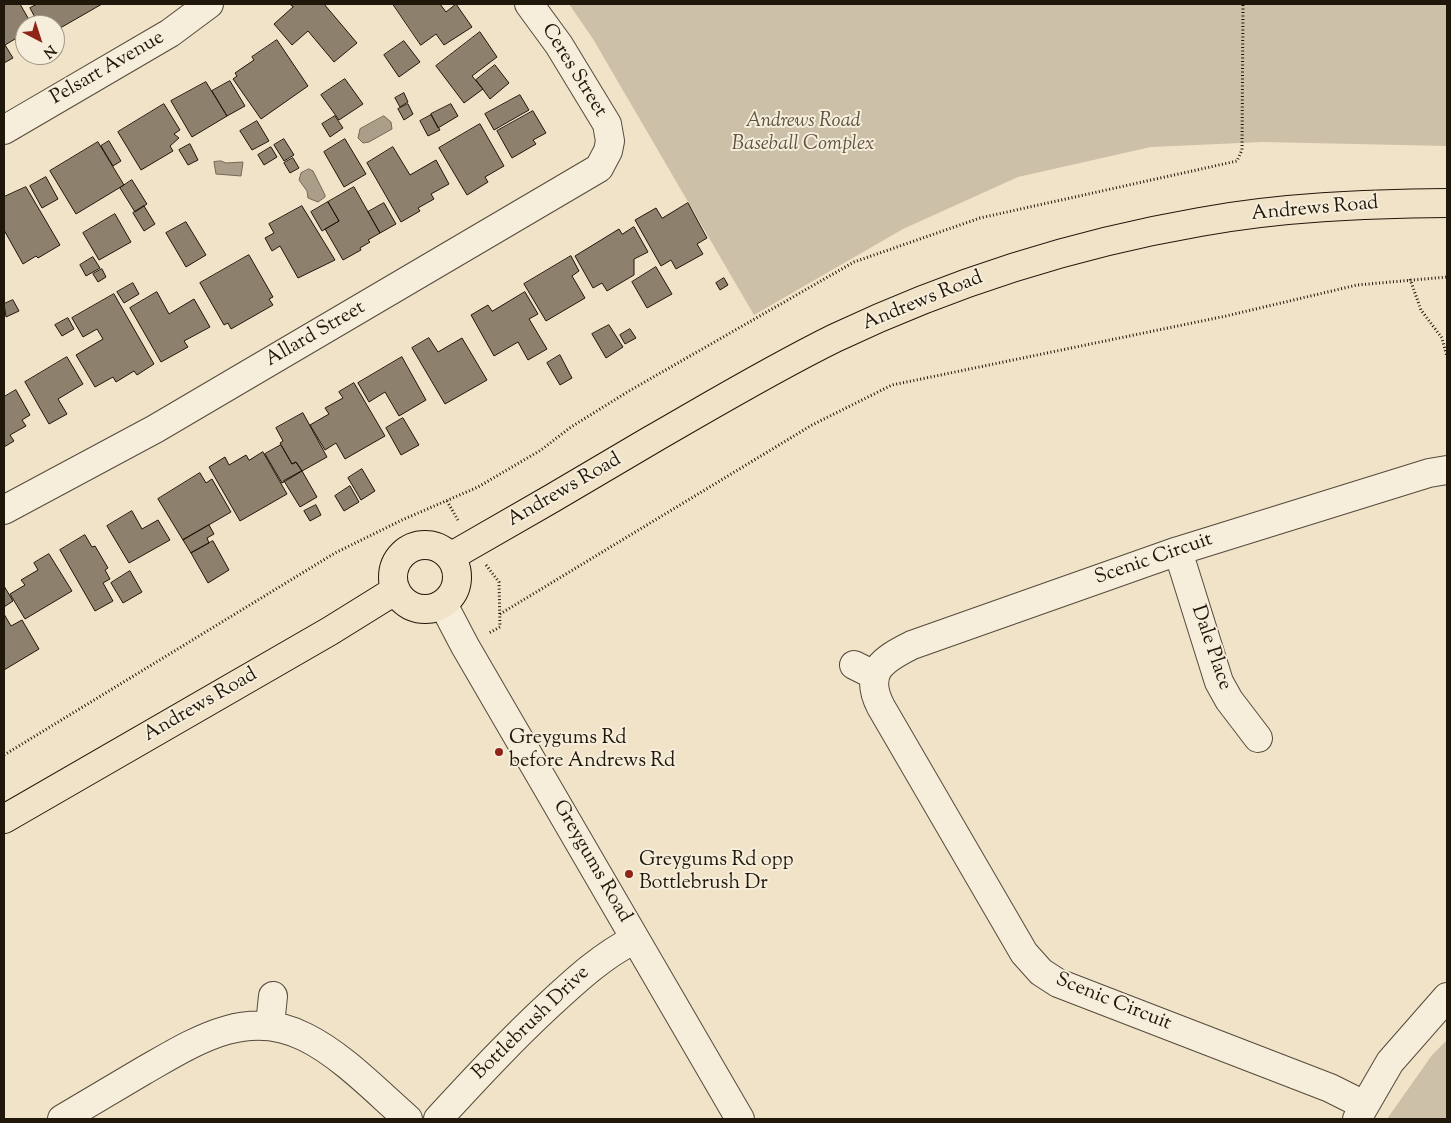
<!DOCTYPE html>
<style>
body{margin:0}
#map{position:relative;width:1451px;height:1123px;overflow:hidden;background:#f1e3c8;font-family:"Sorts Mill Goudy",serif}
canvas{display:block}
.frame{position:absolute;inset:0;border:5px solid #20170b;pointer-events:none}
.north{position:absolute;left:15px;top:15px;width:50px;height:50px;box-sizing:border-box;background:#f6eddb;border:1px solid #a09788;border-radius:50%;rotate:140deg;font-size:14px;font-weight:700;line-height:20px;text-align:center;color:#20170b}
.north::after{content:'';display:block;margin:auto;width:18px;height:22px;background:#8f2418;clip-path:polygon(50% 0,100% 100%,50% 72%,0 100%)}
</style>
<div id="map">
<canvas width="1451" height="1123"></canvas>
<div class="frame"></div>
<div class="north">N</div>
</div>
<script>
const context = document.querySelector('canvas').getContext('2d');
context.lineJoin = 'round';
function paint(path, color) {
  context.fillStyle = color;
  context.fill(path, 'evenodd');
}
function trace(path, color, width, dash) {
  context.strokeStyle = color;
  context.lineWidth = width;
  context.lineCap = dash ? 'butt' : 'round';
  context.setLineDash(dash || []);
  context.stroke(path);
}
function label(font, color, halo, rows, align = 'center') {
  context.font = font + ' "Sorts Mill Goudy",serif';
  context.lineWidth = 4;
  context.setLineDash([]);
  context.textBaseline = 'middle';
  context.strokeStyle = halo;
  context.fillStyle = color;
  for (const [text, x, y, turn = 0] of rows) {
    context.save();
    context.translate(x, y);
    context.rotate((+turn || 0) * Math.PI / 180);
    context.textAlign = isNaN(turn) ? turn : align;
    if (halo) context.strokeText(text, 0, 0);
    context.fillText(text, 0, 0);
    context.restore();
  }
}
paint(new Path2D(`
 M569,4h878v142l-184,-4 -112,5 -133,30 -115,52 -149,86 -161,-276z
 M1447,1040v79h-60l45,-64z`), '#cdc0a8');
const water = new Path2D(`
 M384,116l7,6 1,7 -23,13 -6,1 -5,-5 2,-9z
 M221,161l5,2 17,-1 -2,14 -25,-2 -2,-12z
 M309,169l4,2 12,24v2l-7,5 -10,-4 -1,-7 -8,-11 2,-7z`);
paint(water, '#aa9e88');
trace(water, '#736856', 1);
const building = new Path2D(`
 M4,4h16l12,21h-7v8l-20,12 8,13 -9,5z
 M38,4h64l-47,27v-6h-16l-9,-17z
 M290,4h34l33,39 -23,19 -26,-31 -16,14 -18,-21 19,-17z
 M393,4h47l6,8 10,-8 16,23 -28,18 -8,-11 -15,11z
 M480,32l17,25 -25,19 11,13 -19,14 -28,-37z
 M277,40l31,46 -47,33 -28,-40 4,-3 -2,-3 19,-13 -2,-3z
 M404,41l16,21 -21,15 -15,-22z
 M495,65l14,18 -19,16 -14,-19z
 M345,79l18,25 -24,16 -18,-25z
 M230,81l15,25 -18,10 -15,-25z
 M206,82l21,34 -35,21 -21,-36z
 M404,93l4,9 -8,5 -5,-9z
 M520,95l9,15 -35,20 -9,-16z
 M164,104l16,26 -6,4 5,4 -9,8 3,5 -32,19 -23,-38z
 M408,104l5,10 -9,6 -6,-11z
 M451,104l7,12 -20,12 -7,-14z
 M533,111l13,22 -13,7 3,4 -24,14 -15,-27z
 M431,115l9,15 -12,6 -8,-15z
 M335,116l8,12 -13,9 -8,-13z
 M257,121l12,20 -17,9 -12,-19z
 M480,124l24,42 -19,11 3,5 -21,13 -28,-47z
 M284,139l10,16 -10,6 -10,-16z
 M345,139l21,35 -22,13 -20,-35z
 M109,141l12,20 -8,5 -12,-20z
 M98,142l26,43 -48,29 -26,-43z
 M190,144l8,16 -10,5 -9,-15z
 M271,147l6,10 -13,8 -6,-10z
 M393,147l17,28 26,-15 13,24 -18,10 3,5 -16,9 2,3 -19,11 -34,-59z
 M293,158l6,10 -9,5 -6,-10z
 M46,177l12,22 -16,9 -12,-22z
 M132,180l15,24 -12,8 -15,-24z
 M26,187l34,58 -22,13 -2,-2 -13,8 -19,-34v-33z
 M354,187l26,46 -12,7 2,2 -10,6 1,2 -18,10 -18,-31 14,-8 -11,-19z
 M328,202l11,19 -17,10 -11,-19z
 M384,203l12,21 -16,9 -12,-21z
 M688,203l19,35 -10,6 6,10 -27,15 -5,-9 -10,6 -26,-46 21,-12 6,10z
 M144,206l11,18 -11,7 -11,-18z
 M302,206l33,54 -37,18 -18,-32 -8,5 -7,-13 9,-5 -5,-9z
 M115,214l16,28 -32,18 -16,-27z
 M186,222l20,33 -20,12 -20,-34z
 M634,227l14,25 -14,7v16l-27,16 -5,-8 -9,5 -18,-32 44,-27 3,5z
 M249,255l24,42 -4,2 4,6 -42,24 -3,-6 -4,2 -24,-42z
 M571,256l8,15 -7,5 13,22 -39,23 -22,-37z
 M93,257l7,11 -14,8 -6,-11z
 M656,267l16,27 -25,14 -15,-26z
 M102,269l4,8 -8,5 -5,-8z
 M724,278l4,7 -8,5 -4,-7z
 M133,283l6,11 -15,9 -7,-11z
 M157,292l12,22 25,-15 16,28 -26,14 4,6 -27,15 -31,-54z
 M525,292l13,22 -9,5 18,30 -19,11 -10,-18 -24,14 -23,-41 17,-10 4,6z
 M114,294l40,70 -17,11 -3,-4 -18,11 -3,-5 -18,10 -19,-32 27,-16 -6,-10 -14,8 -11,-19z
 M13,300l6,11 -13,6 -2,-13z
 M68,318l6,11 -12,7 -7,-11z
 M609,325l14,22 -17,11 -14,-24z
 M630,329l6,9 -11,6 -5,-9z
 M429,338l9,14 24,-14 25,42 -42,24 -33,-56z
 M560,355l12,23 -12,7 -13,-22z
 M67,357l16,27 -25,15 9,15 -18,10 -24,-42z
 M402,357l24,43 -27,16 -14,-24 -16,10 -11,-19z
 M354,383l31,53 -40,23 -9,-16 -11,7 -15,-25 19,-11 -4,-6 18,-10 -4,-6z
 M16,390l14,25 -8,5 4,6 -16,9 4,6 -10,6v-50z
 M303,413l24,44 -25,14 -6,-9 -4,2 -12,-21 3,-2 -7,-13z
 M403,418l16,27 -18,10 -15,-27z
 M281,445l11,19 4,-2 6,9 -20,12 -17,-29z
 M263,452l24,42 -47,27 -31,-54 16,-10 4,8 17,-10 3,5z
 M362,469l13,22 -14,9 -13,-22z
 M302,471l15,26 -17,10 -16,-26z
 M200,473l6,10 6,-4 19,33 -48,28 -25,-41z
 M350,486l9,16 -15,9 -9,-15z
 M316,505l5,10 -11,6 -6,-10z
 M132,511l10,18 16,-9 12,20 -41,23 -22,-37z
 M209,525l5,9 -7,4 2,5 -18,10 -8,-13z
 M85,535l7,12 3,-1 13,22 -3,2 5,9 -7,4 10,18 -18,10 -35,-61z
 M213,541l16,29 -21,13 -17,-30z
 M49,554l23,37 -47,28 -15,-25 15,-9 -4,-5 17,-10 -4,-7z
 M130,571l12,21 -19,11 -12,-20z
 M4,586l9,15 -9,6z
 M4,614l7,12 11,-6 17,29 -35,21z`);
paint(building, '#8d816d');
trace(building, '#20170b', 1);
const minor = new Path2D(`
 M4,130l166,-97 39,-29
 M4,510l151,-81 444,-261 9,-17 2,-10 -3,-17 -48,-79 -30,-41
 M1178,551l41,131 10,18 29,38
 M443,604l22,42 275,473
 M854,665l20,10
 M270,1025l3,-29
 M1364,1105l-34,-17 -272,-105 -17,-11 -17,-19 -143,-246c-18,-35 1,-47 31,-62l266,-94 251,-78 18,-3
 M62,1119c27,-16 54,-32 81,-48 51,-29 103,-64 162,-34 37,18 72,55 103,82
 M438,1119c37,-40 73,-79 112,-115 27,-25 52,-48 85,-65
 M1357,1119l33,-57 57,-65`);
const major = new Path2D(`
 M393 577a32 32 0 1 1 64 0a32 32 0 1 1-64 0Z
 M450,557c67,-38 134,-77 201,-117 61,-35 121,-71 184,-102 116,-55 238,-94 365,-116 81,-15 164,-18 247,-19
 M4,819l326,-188 66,-41`);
trace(minor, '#544a3a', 30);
trace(major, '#20170b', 30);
trace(new Path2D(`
 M1410,279l11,31 21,28 5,19
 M447,501l12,21
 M486,565l13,17 1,45 -11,6
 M500,614l312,-189 80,-40 334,-69 131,-31 90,-8
 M4,755l331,-202 67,-33 76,-33 63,-37 30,-23 58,-36 225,-129 126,-44 257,-57 5,-11 1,-146`), '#20170b', 3, [1, 2.5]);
trace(minor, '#f6eddb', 28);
trace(major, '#f1e3c8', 28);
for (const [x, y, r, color] of [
 [499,752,5,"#8f2418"],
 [629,874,5,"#8f2418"]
]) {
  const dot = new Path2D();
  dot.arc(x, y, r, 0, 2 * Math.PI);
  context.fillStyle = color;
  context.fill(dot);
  trace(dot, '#f6eddb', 2);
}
label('20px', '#20170b', '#f6eddb', [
 ["Pelsart Avenue",108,69,-30],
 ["Ceres Street",573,71,58],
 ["Andrews Road",1315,210,-5],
 ["Andrews Road",923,302,-22],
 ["Allard Street",316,335,-30],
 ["Andrews Road",565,491,-30],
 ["Scenic Circuit",1154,560,-19],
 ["Dale Place",1210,648,71],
 ["Andrews Road",201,706,-30],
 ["Greygums Road",591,862,60],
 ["Scenic Circuit",1113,1003,22],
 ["Bottlebrush Drive",532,1024,-44]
]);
label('italic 20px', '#5d5242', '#f6eddb', [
 ["Andrews Road",803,123],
 ["Baseball Complex",803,146]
]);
label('20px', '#20170b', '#f6eddb', [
 ["Greygums Rd",509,740],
 ["before Andrews Rd",509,763],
 ["Greygums Rd opp",639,862],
 ["Bottlebrush Dr",639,885]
], 'left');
</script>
